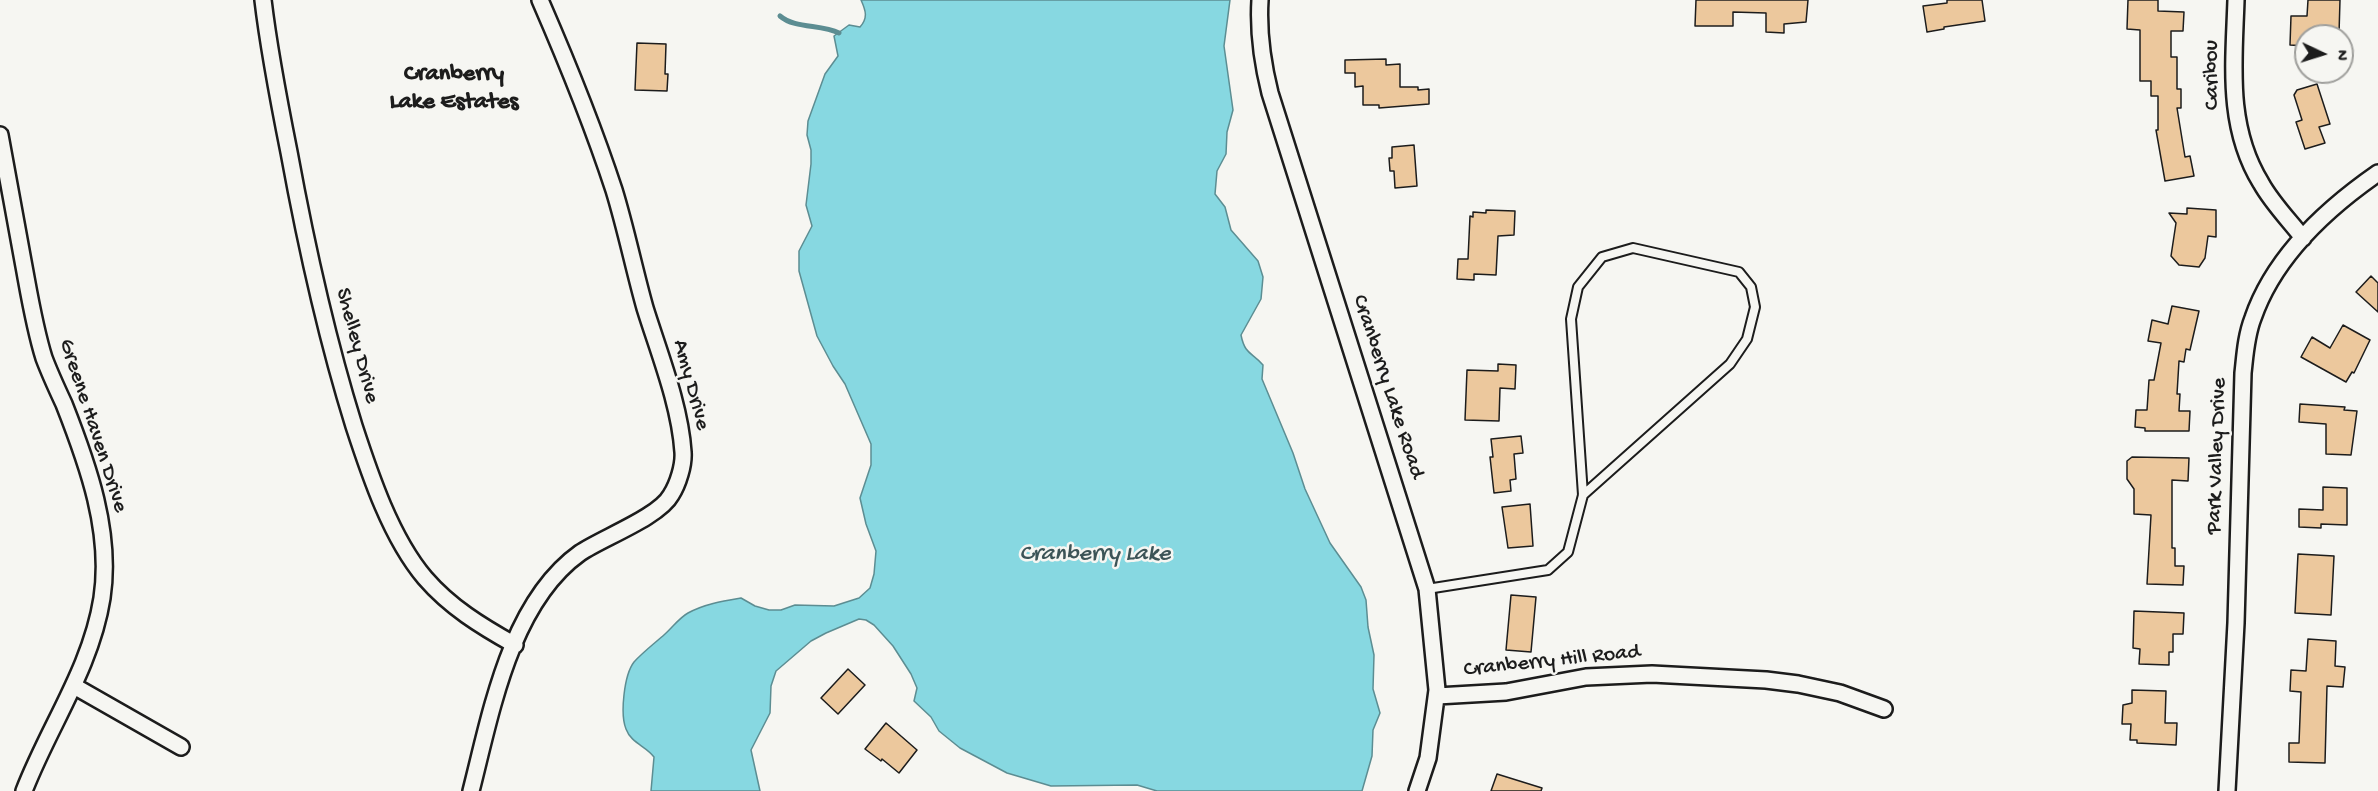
<!DOCTYPE html>
<style>
body{margin:0}
#map{position:relative;width:2378px;height:791px;overflow:hidden;background:#f6f6f2;font-family:"Gochi Hand",sans-serif}
canvas{display:block}
.north{position:absolute;left:2294px;top:24px;width:60px;height:60px;box-sizing:border-box;background:#f6f6f2;border:2px solid #9f9f9c;border-radius:50%;rotate:94deg;font-size:16px;font-weight:700;line-height:24px;text-align:center;color:#1c1c1c}
.north::after{content:'';display:block;margin:auto;width:21px;height:27px;background:#1c1c1c;clip-path:polygon(50% 0,100% 100%,50% 72%,0 100%)}
</style>
<div id="map">
<canvas width="2378" height="791"></canvas>
<div class="north">N</div>
</div>
<script>
const context = document.querySelector('canvas').getContext('2d');
context.lineJoin = 'round';
function paint(path, color) {
  context.fillStyle = color;
  context.fill(path, 'evenodd');
}
function trace(path, color, width, dash) {
  context.strokeStyle = color;
  context.lineWidth = width;
  context.lineCap = dash ? 'butt' : 'round';
  context.setLineDash(dash || []);
  context.stroke(path);
}
function label(font, color, halo, rows, align = 'center') {
  context.font = font + ' "Gochi Hand",sans-serif';
  context.lineWidth = 5;
  context.setLineDash([]);
  context.textBaseline = 'middle';
  context.strokeStyle = halo;
  context.fillStyle = color;
  for (const [text, x, y, turn = 0] of rows) {
    context.save();
    context.translate(x, y);
    context.rotate((+turn || 0) * Math.PI / 180);
    context.textAlign = isNaN(turn) ? turn : align;
    if (halo) context.strokeText(text, 0, 0);
    context.fillText(text, 0, 0);
    context.restore();
  }
}
const water = new Path2D(`
 M861,0h369l-6,46 9,64 -6,22 -1,22 -9,17 -2,23 10,13 6,23 27,31 5,16 -2,22 -20,36c4,20 11,17 22,30l-1,14 31,74 12,36 25,54 31,44 5,13 2,27 6,28 -1,34 7,24 -7,17 -1,26 -10,35h-205l-20,-6 -86,1 -44,-13 -47,-25 -21,-17 -8,-14 -17,-16 3,-13 -6,-14 -18,-28 -19,-21 -8,-5 -7,-1 -33,14 -15,8 -35,30 -5,15 -1,27 -19,37 9,41h-109l3,-34c-8,-11 -23,-14 -28,-28 -6,-15 -2,-54 8,-67 9,-10 21,-19 31,-28 8,-7 14,-16 23,-21 16,-9 35,-12 53,-15l14,8 14,4h12l14,-5 39,1 25,-8 11,-10 4,-14 2,-23 -10,-27 -6,-26 11,-33v-21l-26,-60 -12,-18 -16,-30 -18,-65v-20l13,-25 -6,-21 5,-41v-14l-4,-15 1,-14 17,-47 13,-18 -4,-20 15,-11 11,2c8,-9 6,-16 1,-27z`);
paint(water, '#87d8e1');
trace(water, '#5c8d92', 1.5);
trace(new Path2D(`
 M780,16c15,13 41,8 59,17`), '#5c8d92', 5);
const building = new Path2D(`
 M1696,0h112l-2,22 -22,2v9l-18,-1v-19l-33,-1v14h-38z
 M1947,0h35l3,21 -41,6v2l-17,3 -4,-26 24,-3z
 M2128,0h30v11l26,1 -1,19h-12v26h6v32h4v19h-4l8,49 5,-1 4,20 -29,5 -9,-51h2v-34h-7v-15h-11v-51l-13,-1z
 M2308,0h32l-1,34 -33,2v10l-16,-1 1,-29h16z
 M637,43l29,1 -1,30h3l-1,17 -32,-1z
 M1386,59v6l14,-1v23h18v3l11,-1v15l-50,4v-3h-16v-19l-8,1v-14h-10v-13z
 M2317,84l13,40 -11,3 6,16 -20,6 -9,-27 6,-2 -8,-25 3,-5z
 M1414,145l3,41 -22,2 -1,-17h-4l-1,-13h3v-11z
 M2187,208l29,2v27l-8,-1 -3,22 -6,9 -20,-2 -8,-9 5,-33 -7,-10 18,1z
 M1486,210l29,1 -1,24 -16,1 -2,39 -22,-1v6l-17,-1 1,-20h10l2,-43 3,1v-5l13,1z
 M2371,276l7,7v29l-22,-20z
 M2172,306l27,5 -9,39 -4,-1 -2,13 -5,-1 -2,33h3l-1,17h11l-1,20h-44v-3l-10,-1 1,-17h11l2,-30h5l7,-37 -13,-2 4,-21 16,4z
 M2343,325l27,15 -16,33 -2,-1 -6,10 -45,-25 11,-20 18,11z
 M1498,364l18,1 -1,24 -15,-1 -1,33 -34,-1 2,-50 31,1z
 M2300,404l45,3 -1,3 13,1 -6,44 -25,-1v-30l-27,-2z
 M1521,436l2,17 -9,1 2,25 -6,1 1,11 -17,2 -4,-36h3l-2,-18z
 M2132,457l57,1 -1,23 -16,-1v68h3v18h9l-1,19 -36,-1 4,-69 -17,-1v-25l-7,-10v-18z
 M2323,487l24,1v37l-26,-1v4l-22,-1v-18l24,1z
 M1530,504l3,42 -25,2 -6,-41z
 M2298,554l36,2 -3,59 -36,-2z
 M1511,595l25,2 -5,55 -25,-2z
 M2134,611l50,2 -1,21h-10v18h-4v13l-30,-1 1,-15 -7,-1z
 M2308,639l28,2 -1,25 10,1 -2,20 -16,-1 -2,77 -36,-1v-19h10l2,-51 -11,-1 1,-21 15,1z
 M848,669l17,16 -27,29 -17,-16z
 M2132,690l34,1 -1,32h12l-1,22 -39,-2v-3h-7l1,-16h-9l1,-19 9,-2z
 M886,723l31,27 -18,23 -17,-14 -1,2 -16,-12z
 M1497,774l45,14 -1,3h-50z`);
paint(building, '#ecc89d');
trace(building, '#1c1c1c', 1.5);
const service = new Path2D(`
 M1427,589l121,-19 20,-18 15,-57 -12,-176 7,-32 24,-30 31,-9 106,24 12,15 4,20 -8,32 -17,25 -147,131`);
const minor = new Path2D(`
 M263,0c6,51 16,102 26,152 17,93 37,184 65,274 16,49 37,112 71,152 25,29 56,48 90,67
 M1260,0c-2,32 2,61 10,93l157,496 10,101 -9,68 -11,33
 M2236,0c-2,63 -10,126 25,183 11,20 28,37 42,55
 M0,135c8,42 15,84 23,126 6,32 11,65 21,97 6,16 13,31 20,46 24,61 48,128 38,194 -11,70 -53,128 -78,193
 M74,686l107,61
 M1437,696l69,-4 80,-15 66,-3 114,6 32,4 42,9 44,16
 M471,791c20,-78 39,-188 109,-238 22,-15 79,-36 91,-58 7,-11 13,-30 12,-43 -3,-47 -24,-99 -38,-144 -11,-39 -19,-79 -31,-118 -21,-64 -47,-128 -74,-190
 M2227,791l9,-168 7,-250c2,-18 3,-37 10,-55 21,-61 73,-109 125,-145`);
trace(service, '#1c1c1c', 12);
trace(minor, '#1c1c1c', 20);
trace(service, '#f6f6f2', 8);
trace(minor, '#f6f6f2', 15);
label('22px', '#1c1c1c', '#f6f6f2', [
 ["Caribou",2213,75,-91],
 ["Shelley Drive",356,346,75],
 ["Amy Drive",690,385,75],
 ["Cranberry Lake Road",1387,387,72],
 ["Greene Haven Drive",92,426,72],
 ["Park Valley Drive",2218,456,-88],
 ["Cranberry Hill Road",1552,662,-6]
]);
label('bold 24px', '#1c1c1c', '#f6f6f2', [
 ["Cranberry",454,75],
 ["Lake Estates",454,103]
]);
label('italic 24px', '#3c5457', '#f6f6f2', [
 ["Cranberry Lake",1095,555]
]);
</script>
